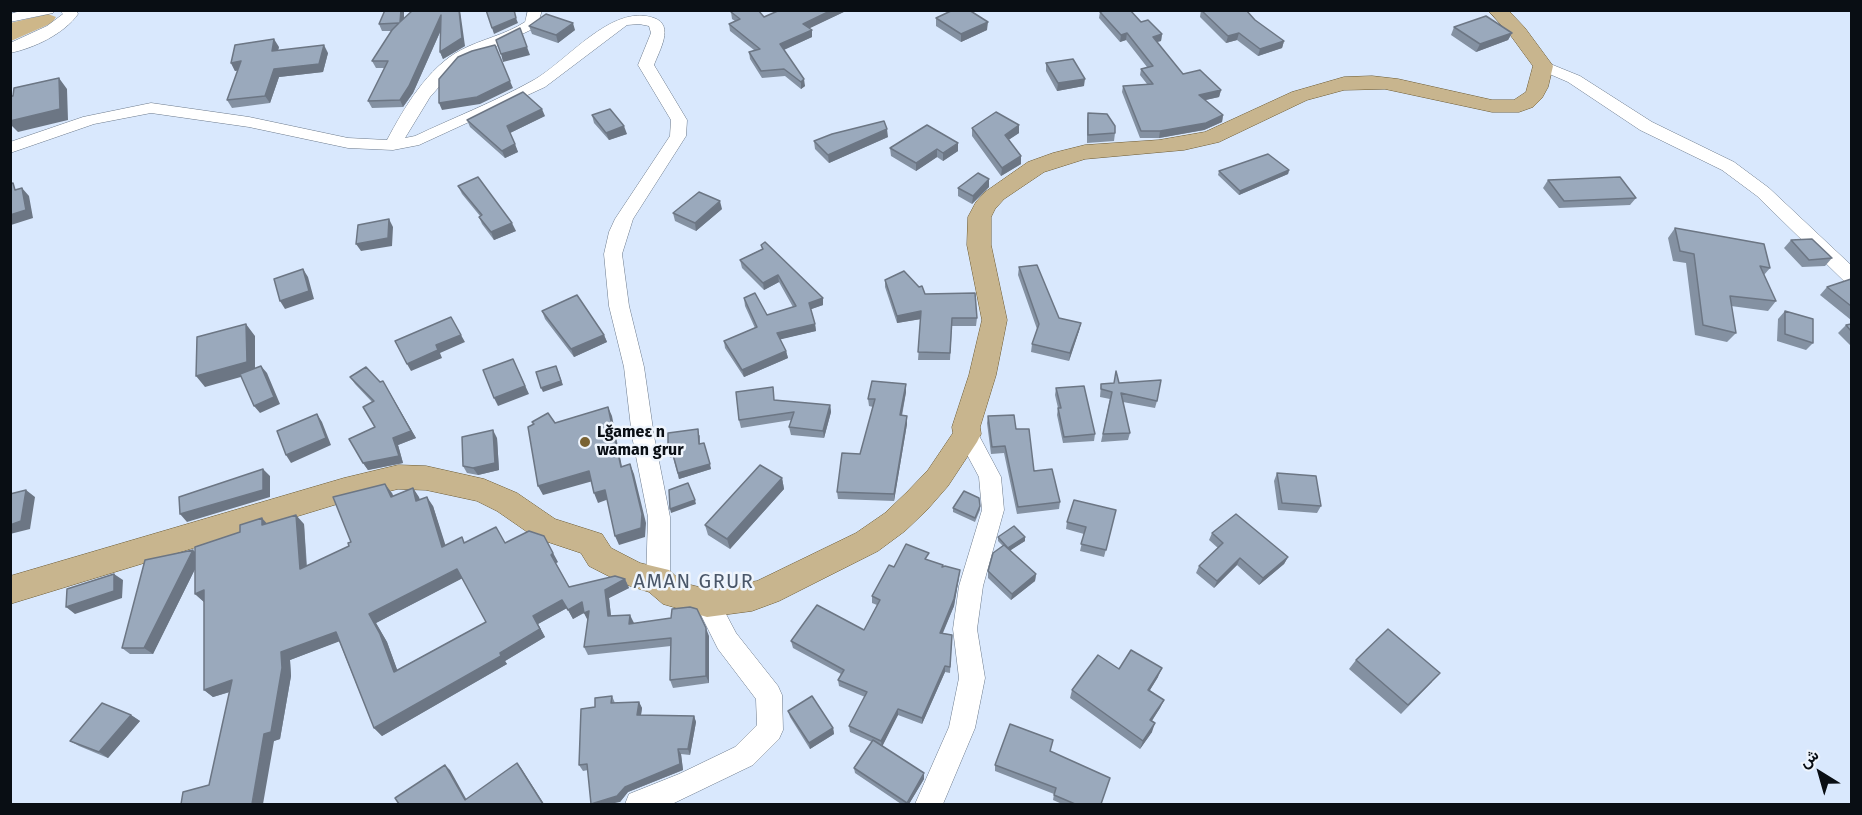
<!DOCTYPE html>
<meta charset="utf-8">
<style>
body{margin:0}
#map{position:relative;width:1862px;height:815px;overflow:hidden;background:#d9e8fd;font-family:"Fira Sans",Vazirmatn,sans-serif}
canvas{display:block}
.frame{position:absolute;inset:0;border:12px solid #090e14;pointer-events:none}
.north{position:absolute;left:1790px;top:743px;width:60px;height:60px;-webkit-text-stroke:4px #eff5fd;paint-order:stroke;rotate:323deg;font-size:16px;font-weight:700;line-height:24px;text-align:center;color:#090e14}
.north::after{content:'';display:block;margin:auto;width:21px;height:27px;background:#090e14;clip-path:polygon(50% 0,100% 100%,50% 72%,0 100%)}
</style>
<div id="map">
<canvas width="1862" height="815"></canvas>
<div class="frame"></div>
<div class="north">ش</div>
</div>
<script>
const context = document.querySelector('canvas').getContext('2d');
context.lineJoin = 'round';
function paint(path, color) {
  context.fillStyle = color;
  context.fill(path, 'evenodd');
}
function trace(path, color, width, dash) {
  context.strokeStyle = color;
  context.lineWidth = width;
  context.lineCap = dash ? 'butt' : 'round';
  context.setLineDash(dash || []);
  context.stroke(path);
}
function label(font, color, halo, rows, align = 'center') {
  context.font = font + ' "Fira Sans",sans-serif';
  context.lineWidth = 5;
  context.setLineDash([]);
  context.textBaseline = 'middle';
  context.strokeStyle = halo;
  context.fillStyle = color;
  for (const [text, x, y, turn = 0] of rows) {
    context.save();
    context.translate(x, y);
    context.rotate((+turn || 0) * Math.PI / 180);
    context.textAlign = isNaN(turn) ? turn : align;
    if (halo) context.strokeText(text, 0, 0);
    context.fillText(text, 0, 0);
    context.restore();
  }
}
paint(new Path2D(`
 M48,14l8,3 -4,6 -41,18 -1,-18z`), '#ceb789');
const minor = new Path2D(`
 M25,10h30l-2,3 -43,9v-8z
 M60,10h16l2,4c-14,20 -44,34 -68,39v-10l37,-17 16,-12z
 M528,10h14l-5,17 -77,36 -30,34 -25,41 10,-2c38,-18 79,-34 117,-55 35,-19 79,-78 122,-63 21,7 5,33 0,47l33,55 -1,16 -53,83 -11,35 7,52 15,61 10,69 16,81v63l-4,7 -8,4 -8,-4 -4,-7 2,-63 -16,-81 -8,-69 -15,-61 -5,-52 5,-22 6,-13 55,-83 1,-16 -33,-55 13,-32 -2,-7 -10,-2 -12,1 -82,62 -126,58 -26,5 -45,-2 -99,-21 -98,-14 -57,11 -84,29v-11l73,-25 68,-14 98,14 99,21 39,2c17,-32 41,-73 74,-90 21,-11 44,-15 64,-28z
 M1543,61l37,15 72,46 82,40 35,26 83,78v17l-7,-1 -88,-86 -35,-26 -82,-40 -72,-48 -30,-13 -3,-3 3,-3z
 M967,425l8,3 26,49 3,33 -21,76 -6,43 8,49 -10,50 -32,76h-28l34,-77 10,-49 -6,-49 6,-43 23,-76 -3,-33 -23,-43 3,-6z
 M707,592l9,3 20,38 42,53 4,9 1,35 -4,9 -26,26 -81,39h-47l4,-10 50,-20 56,-27 22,-22 -1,-26 -38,-50 -23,-46 3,-8z`);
const major = new Path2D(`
 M1488,10h20l17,18 28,38 -5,21 -6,11 -9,9 -14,5h-27l-107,-23 -41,1 -37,10 -88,42 -35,8 -99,9 -41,13 -40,27 -9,10 -4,8v28l16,75 -11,55 -16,52 1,7 -4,8 -29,44 -21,24 -22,21 -27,20 -99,50 -27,10 -45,6 -44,-13 -14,-12 -25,-8 -35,-18 -8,-13 -45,-15 -39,-27 -20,-10 -51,-11 -28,-1 -54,13 -334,102v-28l334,-98 54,-13 28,1 58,13 33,14 38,26 47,15 9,14 29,15 29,7 14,13 24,6 50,-8 99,-48 29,-20 22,-21 21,-22 25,-37 -1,-6 17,-52 13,-55 -15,-75 1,-28 8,-15 9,-10 43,-30 25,-9 32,-8 74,-5 46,-8 87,-40 52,-15 28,-1 26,3 94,21h22l12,-8 7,-26 -22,-30z`);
trace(minor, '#6c7a8c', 1);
trace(major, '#6d5b33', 1);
paint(minor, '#fff');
paint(major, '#c8b58e');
paint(new Path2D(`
 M404,10v9l9,-9 52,36 -22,13 -3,-7 1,-22 -28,63 -10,14 -31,1 -4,-7 16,-33h-8l-4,-7 20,-30h-10l-3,-7z
 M730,10h28l6,7 16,-7h68l-39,18 3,9 -28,13 21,36 -4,3 -16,-13 -23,2 -12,-19 -1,-7 5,-2 -24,-19 -1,-7 6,-3 -3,-2 -1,-7z
 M1201,10l83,31 -2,7 -24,8 -21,-16 -11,3 -26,-26z
 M1100,12l41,10 21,12 -1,7 -4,1 26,32 38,16 -2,7 -14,3 18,15 -1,7 -18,8 -45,8h-19l-18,-46 1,-6 24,-2 -7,-9 1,-6 6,-2 -21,-27 -6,2 -21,-24z
 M936,18l51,12 -26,12 -25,-16z
 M529,26l46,4 -17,13 -26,-9z
 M1454,27l58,6 -4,7 -32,12 -25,-17z
 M279,47l-1,3 50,3 -5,19 -44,5 -9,26 -38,5 -5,-8 11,-30 -3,1 -4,-8z
 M1046,63l38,23 -27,5 -11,-20z
 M1088,113l27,20 -1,8 -27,2v-23z
 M592,115l35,19 -18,6 -15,-17z
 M545,116l-35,17 8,19 -13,6 -35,-31 -3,-7z
 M927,125l31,26 -15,10 -6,-4 -21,14 -25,-15 -1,-8z
 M1019,125v8l-11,7 13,16v8l-20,12 -29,-40v-8z
 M888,137l-59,26 -14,-14 -1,-8z
 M1289,170l-1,4 -49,21 -21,-20 1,-4z
 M1548,180l88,18 -6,7 -71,3 -16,-20z
 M458,186l58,45 -22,9 -12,-16 -3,-7 1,-1 -18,-22z
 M989,187l-17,17 -14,-8v-8z
 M722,209l-26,22 -21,-10 -2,-8z
 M1675,228l95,40 -6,7 12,26 -8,10 -37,-5 5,27 -9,9 -32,-7 -9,-72 -13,-2 -5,-23z
 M1791,240l41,18 -7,8 -23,1 -18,-19z
 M761,245l62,60 -12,4 4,15 1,7 -36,8 6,12 2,7 -44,19 -19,-29 -1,-7 31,-13 -10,-22 -1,-8 23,17 26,-8 -14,-25 -15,8 -22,-22 -2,-8 22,-11z
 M1019,267l40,51 22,5 -2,8 -10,30 -38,-9 1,-8 5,-15 -19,-54z
 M1851,279v41l-31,-25 7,-8z
 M885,280l40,14 52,24 -1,8h-24l-2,34h-32l3,-41 -24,4 -12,-36z
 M542,311l62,24 3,7 -33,15 -29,-38z
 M1785,311l28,32 -7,7 -29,-9 1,-22z
 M1851,324v22l-13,-13 8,-8z
 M350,377l37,11 29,50 -18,7 5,18 -35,7 -5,-7 12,-36 -3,-25 -17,-18z
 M1119,383l38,18 -2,7 -32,-6 7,31 -2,7 -27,2 9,-43 -10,-2 1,-13z
 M906,384v8l-4,24 5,8 -13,77 -56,-2 -1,-7 23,-38 13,-47 -4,-1 -1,-7z
 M1056,388l39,46 -1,7 -31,2 -6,-28 1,-7 -3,-13z
 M775,400l55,5 1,7 -7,26 -33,-3 -2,-8 2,-7 -50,8 -2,-8z
 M988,416l28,13 18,42 26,31 -1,7 -42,5 -13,-61 -13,1 -4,-31z
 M700,435v9l11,25 -32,10 -6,-22 -3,1 -2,-6z
 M497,438l2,32 -21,5 -11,-2 -4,-7z
 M1277,473l44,33 -4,7 -39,-3 -4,-29z
 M782,478l2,11 -54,60 -22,-14 -3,-10z
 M413,488l7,12 13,6 12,40 20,-3h40l53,19 -2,1 13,24 56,-8 4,9 -20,10 2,18 23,7 75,13v47l-36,5 -3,-8 1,-34 -83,9 -4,-8 4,-27 -4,-7 -11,6 -6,-11 -29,16 7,13 -40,24 2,3 -125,72 -8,-8 -35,-87 -49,19 1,16 -11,63 -6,2 -65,44 21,-93 -17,5 -9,-7v-88l-9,-8v-25l-42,85h-23l-8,-6 73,-96 45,-20 27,-8h37l3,42 42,-20 2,-4 41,-49 1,3zM462,578l24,44 -89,48 -10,-28 -11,-19z
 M980,506v4l-5,12 -22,-10v-4z
 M1116,510l-12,47 -24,-6 4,-17 -18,-5 1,-7z
 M1212,533l76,24 -4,7 -25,21 -22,-20 -23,23 -18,-15 3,-7 19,-18 -9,-8z
 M998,537h27v4l-15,9 26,24 -1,7 -24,19 -23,-22v-7l15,-25 -5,-5z
 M928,560l15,6 16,11 -5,29 -11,27 9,2 -2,38 -5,-1 -23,52 -24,-9 -16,31 42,33 -15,25h-8l-46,-31 -1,-5 18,-26 -22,-10 -1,-6 16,-29 -26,-11 -1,-6 3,-6 -48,-26 -2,-7 73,-11 13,-25 -5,-2v-7l22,-29z
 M1356,660l76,22 -31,32 -52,-45z
 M1119,669l39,8 -8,13 14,10 -4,8 -8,13v11l-12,17 -70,-51 2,-8z
 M612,696l3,7 24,-1 3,6 -1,7 53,1 2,6 -6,33 -9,-1 2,16 -55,22 -8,10 -32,-32 -5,1 -4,-6 16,-58z
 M788,711l45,17 1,6 -24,15 -20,-32z
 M131,715l9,6 -32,37 -29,-12 -9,-5z
 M1050,751l51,53h-39l-9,-4 1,-6 -59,-23v-6z`), '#8491a2');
paint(new Path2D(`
 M401,10h3v20l-4,-8z
 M459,10h1l5,36 -22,13 -3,-7z
 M832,10h16l-44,21 -1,-7z
 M441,15l3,8 -31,70 -10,14 -3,-7z
 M516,18l2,5 -24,11 -2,-6z
 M988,22l-1,8 -26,12v-8z
 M573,23l2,7 -17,13 -2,-8z
 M812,30v7l-31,14 -1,-7z
 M1127,33l-1,7 -6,2 1,-7z
 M1239,33l-2,7 -11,3 2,-7z
 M1512,33l-4,7 -32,12 4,-8z
 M1162,34l-1,7 -9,2 1,-6z
 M274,39l5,8 -3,11 -4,-7z
 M1284,41l-2,7 -24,8 2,-7z
 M324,45l4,8 -5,19 -44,5 -9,26 -5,-7 9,-27z
 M527,47l3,8 -27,7 -2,-8z
 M241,61l5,8 -11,2 -4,-8z
 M59,78l8,11 1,31 -50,12 -8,-8v-3z
 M804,79l1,7 -4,3v-7z
 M1085,79l-1,7 -27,5 1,-8z
 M510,81l3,7 -33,16 -38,6 -3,-7z
 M1221,90l-2,7 -22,5 2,-7z
 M542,109l3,7 -35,17 -3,-7z
 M1223,115l-1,7 -18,8 -45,8 1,-7z
 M1019,125v8l-15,10 1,-8z
 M624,126l3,8 -18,6 -3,-7z
 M887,129l1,8 -59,26 -1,-8z
 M958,143v8l-15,10v-8z
 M515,144l3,8 -13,6 -3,-7z
 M937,149v8l-21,14v-8z
 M1021,156v8l-20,12 1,-8z
 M1289,170l-1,4 -49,21 1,-4z
 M989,179v8l-17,17 1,-8z
 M22,188l7,8 4,22 -22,7 -1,-10z
 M720,201l2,8 -26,22 -1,-8z
 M389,219l4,8 -1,19 -31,5 -5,-7z
 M512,223l4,8 -22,9 -3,-8z
 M303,269l5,8 6,22 -29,10 -5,-8z
 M778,275l1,7 -15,8 -1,-7z
 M823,298v7l-14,5v-7z
 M921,311v8l-24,4v-7z
 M1081,323l-2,8 -10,30 1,-8z
 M246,324l9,12v37l-50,14 -9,-11z
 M815,324l1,7 -38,9 -1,-7z
 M461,335l4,7 -25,11 2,5 -31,13 -4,-7 29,-19z
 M604,335l3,7 -33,15 -3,-8z
 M786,351l2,7 -44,19 -2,-7z
 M513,359l16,35 -31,12 -4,-8z
 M261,366l6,7 13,31 -20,9 -6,-7z
 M556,366l7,19 -20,7 -2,-4z
 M906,384v8l-6,31v-8z
 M387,388l29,50 -18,7 5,18 -35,7 -5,-7 30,-25z
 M830,405l1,7 -7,26 -1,-7z
 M608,407l4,9 12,61 -3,-10z
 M317,414l5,8 9,23 -40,18 -5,-8z
 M907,416v8l-13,77v-7z
 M493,430l4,8 2,32 -21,5 -5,-7z
 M630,464l4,10 12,49 -1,14 -26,8 -4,-9z
 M710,464l1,5 -32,10 -1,-6z
 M263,469l7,7v21l-83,25 -7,-8z
 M589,471l4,10 -50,14 -5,-9z
 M782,478l2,11 -54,60 -3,-10z
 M385,484l7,9 5,13 -6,-9z
 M413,488l6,9 4,13 -7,-9z
 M26,490l9,7 -5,32 -20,5v-9z
 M605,490l4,9 -11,4 -4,-10z
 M427,497l6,9 16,50 -7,-9z
 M695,500l1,4 -25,9 -1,-4z
 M296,515l8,9 3,54 -7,-9z
 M262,518l8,9 -8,-2z
 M544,536l14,26 -2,1 -5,-8z
 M1025,537v4l-17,11v-4z
 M193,550l8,7 -48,97 -9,-6z
 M1288,557l-4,7 -25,21 4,-7z
 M1240,558l-3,7 -23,23 3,-7z
 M457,569l6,9 -87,45 11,19 14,38 -7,-8 -25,-58z
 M960,570l-1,7 -5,29 -14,33v-6z
 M114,574l9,6 -1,18 -47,16 -9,-7z
 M1036,574l-1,7 -24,19 1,-6z
 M625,579l4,9 -20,10 3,27 -4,-9 -3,-26z
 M204,590v12l-9,-8z
 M562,600l5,8 -29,16 7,13 -40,24 2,3 -125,72 -8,-8 126,-75 33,-37z
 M582,602l5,9 -14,8 -5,-9z
 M589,611l-1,10 -4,-8z
 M630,615l4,8 -5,1z
 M706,628l3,8v47l-3,-7z
 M336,632l7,8 -53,20 1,16 -11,63 -6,2 -11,63h-11l12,-70 17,-82z
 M945,666v6l-23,52v-6z
 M1162,668l-4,9 -13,21 3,-8z
 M232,680l10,8 -29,9 -9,-7z
 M1164,700l-4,8 -13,20 3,-8z
 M639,702l3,6 -2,13 -3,-6z
 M898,709v6l-16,32 -1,-6z
 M131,715l9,6 -32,37 -9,-6z
 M694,716l2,6 -6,33 -2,-6z
 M1155,723l-3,9 -12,17 3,-8z
 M833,728l1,6 -24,15 -1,-6z
 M678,749l3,5 2,16 -55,22 -8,10 -10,2h-19l34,-17z
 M517,763l4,5 23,36h-1z
 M445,765l5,5 19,34 -4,-4z
 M924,773v6l-15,25h-2z`), '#6c7684');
const building = new Path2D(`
 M385,10h16l-1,12 13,-12h46l3,28 -22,14 1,-37 -32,71 -9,14 -32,1 20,-40h-16l20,-31 7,-7 -20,1z
 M486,10h28l2,8 -24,10z
 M736,10h22l6,7 16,-7h52l-29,14 9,6 -32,14 24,35 -3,3 -17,-13 -23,2 -12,-19 11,-3 -31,-25 11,-5 -9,-7z
 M953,10h16l19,12 -27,12 -25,-16z
 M1107,10h23l11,12 7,-2 14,14 -9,3 30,37 17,-4 21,20 -22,5 24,20 -17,8 -46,8h-19l-18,-45 30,-2 -12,-15 12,-3 -26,-33 -6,2 -21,-23z
 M1201,10h45l9,10 29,21 -24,8 -21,-16 -11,3z
 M546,14l27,9 -17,12 -27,-9z
 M1486,16l26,17 -32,11 -26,-17z
 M520,28l7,19 -26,7 -5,-14z
 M274,39l-2,12 52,-6 -5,19 -45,5 -9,27 -38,4 14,-39 -10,2 4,-18z
 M495,45l15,36 -33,16 -38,6v-24l19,-22 14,-6z
 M1073,59l12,20 -27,4 -12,-20z
 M59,78l1,31 -50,12v-25h3l1,-8z
 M523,92l19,17 -35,17 8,18 -13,7 -35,-31z
 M610,109l14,17 -18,7 -14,-18z
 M996,112l23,13 -14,10 16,21 -19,12 -30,-40z
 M1088,113l19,1 8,12v7l-27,2z
 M884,121l3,8 -59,26 -14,-14 18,-7z
 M927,125l31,18 -15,10 -6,-4 -21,14 -26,-15z
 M1268,154l21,16 -49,21 -21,-20z
 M978,173l11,6 -16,17 -15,-8z
 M478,177l34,46 -21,9 -12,-15 3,-2 -24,-29z
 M1620,177l16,21 -72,3 -16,-21z
 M13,183l2,7 7,-2 4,22 -16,5v-31z
 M699,192l21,9 -25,22 -22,-10z
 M389,219l-1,19 -32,6 2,-19z
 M1675,228l89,16 6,24 -10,-2 16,35 -46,-5 6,37 -33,-8 -9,-71 -14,-3z
 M1812,239l20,19 -23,2 -18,-20z
 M765,242l58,56 -14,5 6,21 -38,9 9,18 -44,19 -18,-29 33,-14 -13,-29 11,-5 12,22 29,-9 -18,-31 -15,8 -23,-23 23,-11 -2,-4z
 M1037,265l22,53 22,5 -11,30 -38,-9 7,-20 -20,-57z
 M303,269l6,22 -29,10 -6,-22z
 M904,271l15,16 3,-1 3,8 50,-1 2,25h-25l-2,35 -32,-1 3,-41 -24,5 -12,-36z
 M1851,279v27l-24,-19z
 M577,295l27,40 -33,14 -29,-38z
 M1785,311l28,8v24l-28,-9z
 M451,317l10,18 -25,10 2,5 -31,14 -12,-23z
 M246,324l1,38 -51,14 1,-39z
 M1851,324v7l-5,-6z
 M513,359l12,27 -31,12 -11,-28z
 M261,366l13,31 -20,9 -14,-32z
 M556,366l5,15 -20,7 -5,-16z
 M366,367l14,15 3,-1 28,50 -18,7 6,18 -36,7 -14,-24 26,-12 -12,-20 11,-6 -24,-24z
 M1116,371l3,12 42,-3 -4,21 -36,-8 9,40 -27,1 9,-42 -11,-3v-5l13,-1z
 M872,381l34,3 -6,31 7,1 -13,78 -57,-2 5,-39 18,1 15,-55h-7z
 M1084,386l11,48 -31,3 -6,-29h3l-5,-20z
 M773,387l1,13 56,5 -7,26 -34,-4 5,-15 -55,8 -3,-28z
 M608,407l13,60 9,-3 12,50 -1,14 -26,8 -10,-46 -11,3 -5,-22 -51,15 -10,-59 6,-3 -2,-2 16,-9 7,10z
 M317,414l9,24 -40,17 -9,-24z
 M1014,415l2,14h13l5,42 18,-2 8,33 -42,5 -13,-61 -13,1 -4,-31z
 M698,429l1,15 5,-1 6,21 -32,9 -6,-22 -4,1v-19z
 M493,430l2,33 -22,5 -10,-2 -1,-29z
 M760,465l22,13 -55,61 -22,-14z
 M263,469v21l-83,24 -1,-17z
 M1277,473l39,3 5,30 -39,-3z
 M688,483l7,17 -25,9 -1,-19z
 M385,484l6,13 22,-9 3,13 11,-4 15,50 20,-10 2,6 32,-16 9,16 24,-12 15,5 9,17 -2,2 18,32 46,-11 10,3 -20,11 3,26 22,-1 -1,9 42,-6 1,-9 18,-2 7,2 9,19v48l-36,4 1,-42 -87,9 5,-36 -5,2 -2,-11 -14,8 -6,-10 -29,16 7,13 -40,24 1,3 -127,72 -38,-96 -55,20 1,16 -11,64 -7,2 -12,70h-71l2,-12 26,-7 23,-105 -28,10v-100l-9,4v-47l45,-15v-7l22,-7v7l34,-10 4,54 49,-23 -1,-3 3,-1 -18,-45zM457,569l29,53 -92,50 -14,-38 -11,-20z
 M26,490l-5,31 -11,4v-31z
 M964,491l15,7 1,8 -5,12 -22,-10z
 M1074,500l42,10 -10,40 -25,-6 5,-17 -19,-5z
 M1236,514l52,43 -25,21 -23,-20 -23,23 -18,-15 24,-23 -11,-10z
 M1014,526l11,11 -17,11 -10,-11z
 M906,544l23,9 -4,6 18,6 -1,2 3,-1 15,4 -6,29 -14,34 12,2 -2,32 -5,-1 -23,52 -24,-9 -17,32 -32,-15 18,-34 -29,-12 6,-10 -53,-29 26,-36 47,25 16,-30 -8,-4 17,-31 5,2z
 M1004,545l32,29 -24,20 -24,-23 5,-18z
 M193,550l-49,98h-22l23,-88z
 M114,574v17l-48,16 1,-18z
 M1388,629l52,44 -32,32 -52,-45z
 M1131,650l31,18 -14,22 16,10 -14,20 5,3 -12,18 -71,-51 26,-35 21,14z
 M612,696l-1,7 28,-1 -2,13 57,1 -6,33h-10l2,15 -55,23 -8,9 -26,8 -4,-40 -8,1 2,-56 14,-2v-9z
 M812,696l21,32 -24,15 -21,-32z
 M102,703l29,12 -32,37 -29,-11z
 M1010,724l43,16 -3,11 60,27 -9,26h-26l-21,-9 2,-7 -61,-23z
 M873,740l51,33 -17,30 -53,-35z
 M517,763l26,41h-144l-4,-6 50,-33 20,35z`);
paint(building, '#9aa9bc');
trace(building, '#6c7684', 1.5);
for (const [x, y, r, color] of [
 [585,442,6,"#7a6333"]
]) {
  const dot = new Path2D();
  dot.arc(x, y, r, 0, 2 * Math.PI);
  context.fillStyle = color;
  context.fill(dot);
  trace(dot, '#eff5fd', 2);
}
label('bold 16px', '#090e14', '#eff5fd', [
 ["Lǧameε n",597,433],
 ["waman grur",597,451]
], 'left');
context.letterSpacing = '1.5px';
label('20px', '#4a5769', '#eff5fd', [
 ["AMAN GRUR",694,582]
]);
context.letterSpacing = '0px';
</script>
